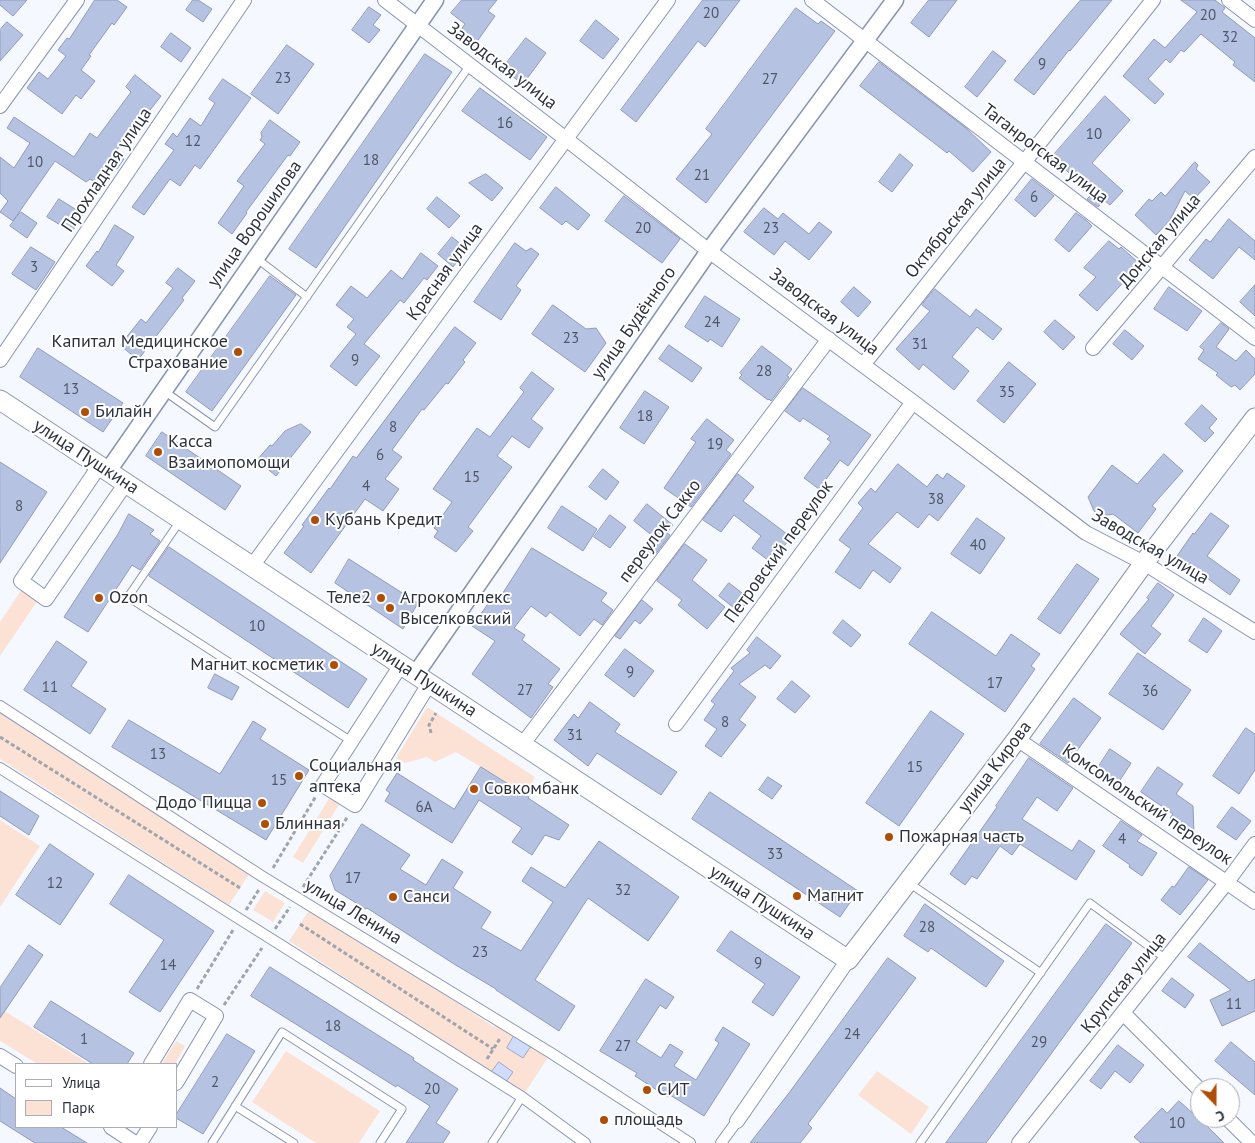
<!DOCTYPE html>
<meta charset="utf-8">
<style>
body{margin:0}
#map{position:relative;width:1255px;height:1143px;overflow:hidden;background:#f5f8fe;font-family:"PT Sans",sans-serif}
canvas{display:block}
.legend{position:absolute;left:15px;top:1063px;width:162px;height:65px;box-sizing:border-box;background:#fff;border:1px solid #abadb2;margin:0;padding:6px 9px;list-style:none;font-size:15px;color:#2d323f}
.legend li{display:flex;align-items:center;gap:10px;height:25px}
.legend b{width:25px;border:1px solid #abadb2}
.north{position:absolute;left:1190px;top:1078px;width:50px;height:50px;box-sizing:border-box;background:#fff;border:1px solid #abadb2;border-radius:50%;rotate:158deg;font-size:14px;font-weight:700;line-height:20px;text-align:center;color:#2d323f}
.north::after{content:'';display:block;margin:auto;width:18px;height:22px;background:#ae4e06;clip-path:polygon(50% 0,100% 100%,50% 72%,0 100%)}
</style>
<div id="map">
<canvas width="1255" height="1143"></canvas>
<ul class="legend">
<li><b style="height:6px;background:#fff"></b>Улица</li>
<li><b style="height:14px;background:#fbe2d5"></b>Парк</li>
</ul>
<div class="north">С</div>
</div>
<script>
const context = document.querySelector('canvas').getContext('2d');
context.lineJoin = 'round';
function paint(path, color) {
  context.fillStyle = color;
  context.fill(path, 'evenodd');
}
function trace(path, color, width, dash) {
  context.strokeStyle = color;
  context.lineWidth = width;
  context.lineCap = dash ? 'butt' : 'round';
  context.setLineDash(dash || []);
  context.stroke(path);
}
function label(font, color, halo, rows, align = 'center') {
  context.font = font + ' "PT Sans",sans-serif';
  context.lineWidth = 4;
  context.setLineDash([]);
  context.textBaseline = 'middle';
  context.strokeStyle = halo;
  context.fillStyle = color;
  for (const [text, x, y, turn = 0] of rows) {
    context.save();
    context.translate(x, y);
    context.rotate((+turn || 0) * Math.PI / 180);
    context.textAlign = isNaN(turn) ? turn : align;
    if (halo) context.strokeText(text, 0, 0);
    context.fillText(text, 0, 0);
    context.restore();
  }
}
paint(new Path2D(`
 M22,589l16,11 -38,56v-34z
 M427,707l108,70 -9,17 -70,-42 -21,10 -8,-5 -22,6 -9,-5z
 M0,711l251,160 -22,34 -229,-146z
 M330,797l10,6 -37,60 -10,-6z
 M0,820l40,26 -40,61z
 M265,891l20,12 -12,19 -20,-12z
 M312,906l182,121 5,-7 52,33 -29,44 -41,-30 -192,-126z
 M0,1008l89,56h-51l-38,-23z
 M176,1041l9,5 -10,18h-13z
 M286,1051l94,60 -21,32h-43l-64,-41z
 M877,1071l52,36 -18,27 -53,-39z`), '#fbe2d5');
const water = new Path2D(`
 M514,1036l17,10 -8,12 -16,-10z
 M499,1062l14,10 -7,10 -15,-9z`);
paint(water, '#d0dcfb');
trace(water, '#9fa9c3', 1);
const building = new Path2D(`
 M0,0h27l-14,16 -13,-11z
 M95,0h22l10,7 -13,18 -2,-2 -23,32 2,1 -10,14 14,11 -14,18 -5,-4 -14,19 -35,-26 12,-16 9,7 18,-23 -8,-6 9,-12 2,1z
 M193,0h5l14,9 -9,13 -17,-12z
 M462,0h35l-9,11 7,5 -19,27 -16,-12 5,-7 -14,-11z
 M703,0h37l-35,47 -7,-6 -62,81 -15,-12z
 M929,0h28l-28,37 -18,-14z
 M1081,0h31l-42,51 -1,-1 -35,45 -20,-15 46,-56z
 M1181,0h34l10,8 -3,4 33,26v44l-22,-17 2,-3 -34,-28 -17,18 -3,-2 -11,13 -4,-4 -18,20 16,15 -9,10 -32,-28 31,-37 11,9 32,-36z
 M369,7l12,8 -8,10 7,5 -11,13 -17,-13z
 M796,8l22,16 3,-3 14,10 -129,172 -30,-24 36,-45 -6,-5z
 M596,20l23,19 -16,20 -23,-18z
 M7,22l16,13 -23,26v-31z
 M171,33l20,15 -10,14 -20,-15z
 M526,38l20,15 -23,31 -21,-15z
 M287,45l27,19 -36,50 -27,-20z
 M993,51l13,10 -29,36 -12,-10z
 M425,54l27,18 -136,196 -27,-19z
 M879,62l87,66 25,24 -18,20 -24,-21 -2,2 -87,-67z
 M135,75l26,21 -14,18 -4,-3 -28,42 9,6 -7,10 -9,-5 -12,19 -6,-4 -4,3 -31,-21 -42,60 -13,-9 8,-11 -8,-8v-36l14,11 16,-25 -23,-15 7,-11 60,40 16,-24 7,5 34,-46 -5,-5z
 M223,79l28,19 -51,71 -5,-4 -15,21 -10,-7 -26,36 -12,-8 42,-57 -9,-6 8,-11 4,4 13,-19 11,8 14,-23 -6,-4z
 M480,88l67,49 -17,23 -68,-49z
 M1105,96l25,24 -38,43 31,28 -13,14 -6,-5 -6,7 -11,-8 3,-3 -9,-8 3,-3 -33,-27z
 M270,120l30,22 -10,14 -2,-1 -42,57 1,1 -15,21 -14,-11 26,-37 -7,-5 28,-37 -5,-4 2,-3 -1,-4z
 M900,154l13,11 -21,27 -13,-10z
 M1195,162l3,3 -2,4 14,13 -16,17 -9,-8 -15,29 -14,15 -21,-20 14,-16 3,2 9,-9 4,4z
 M486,174l17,14 -11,13 -23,-18z
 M1032,179l22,17 -19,21 -20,-17z
 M556,187l34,28 -12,15 -12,-9 -4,4 -22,-17z
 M624,196l56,43 -18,24 -57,-42z
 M437,197l23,19 -11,12 -22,-19z
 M59,199l24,15 -11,18 -25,-15z
 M764,208l14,11 5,-6 26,21 10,-12 13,10 -23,28 -24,-19 -11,14 -30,-23z
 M21,212l16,11 -10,15 -17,-12z
 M1076,213l10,7 6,6 -23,26 -14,-12z
 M1229,219l26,22v19l-16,-13 -26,32 -24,-19 17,-21 4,3z
 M115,225l19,12 -18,28 8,6 -12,15 -26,-20 11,-15 1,1z
 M452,237l15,12 -14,18 -15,-13z
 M1109,241l10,8 2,-2 19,17 -43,47 -18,-16 17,-18 -12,-9z
 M515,243l11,8 5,-3 8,6 -23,32 5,4 -20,30 -27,-18z
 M31,247l24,15 -19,28 -24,-16z
 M421,253l17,13 -11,14 -3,-2 -20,25 -4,-3 -36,44 16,12 -24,30 -26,-20 26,-32 -9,-7 7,-8 -18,-14 15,-19 16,12 24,-28 11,9z
 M178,268l17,13 -13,17 2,2 -46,60 -18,-15 21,-26 5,4 27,-35 -7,-5z
 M270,276l26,19 -84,116 -26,-19z
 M1255,285v31l-15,-14z
 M854,287l17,15 -13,15 -17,-15z
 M1169,287l33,24 -15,20 -33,-22z
 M935,289l35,28 6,-8 26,20 -9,11 -16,-13 -25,30 17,14 -15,19 -31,-26 -4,6 -23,-21 34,-38 -8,-6z
 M705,296l35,23 -18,28 -12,-8 -2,3 -23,-15z
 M553,305l33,24 10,-1 10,15 -21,29 -53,-38z
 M1055,320l20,17 -12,13 -19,-18z
 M1221,323l8,6 -13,18 20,14 10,-11 9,9v15l-15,16 -5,-5 -4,2 -15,-12 2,-2 -20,-14 6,-9 -4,-3z
 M455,327l21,16 -13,17 2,2 -17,22 -2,-1 -22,27 -2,-1 -30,41 10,7 -17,22 14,10 -16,22 -18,-12 -54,74 -27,-20 20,-27 -2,-1 27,-37 1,1 23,-33 3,2z
 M1125,330l19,16 -12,14 -19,-16z
 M669,345l33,23 -10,14 -33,-23z
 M762,346l30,23 -5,7 2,1 -18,24 -2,-2 -1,1 -29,-22 3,-3 -2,-2z
 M38,348l85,55 -20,29 -83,-55z
 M1009,362l27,22 -32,39 -27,-22z
 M532,372l22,17 -23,30 12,9 -14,20 -17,-12 -15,20 15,11 -44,60 5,4 -17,21 -22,-15 4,-6 -4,-3 18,-26 -19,-13 44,-61 13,9 34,-45 -4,-4z
 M803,388l68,47 -23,31 -8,-6 -21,29 -15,-11 27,-36 -4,-3 3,-3 -27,-18 -3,4 -15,-11z
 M645,391l24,16 -25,37 -24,-16z
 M1202,405l15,14 -8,9 5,5 -9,9 -20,-18z
 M707,419l27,21 -8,10 5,4 -40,53 -27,-19 32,-46 -5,-3z
 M301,424l10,8 -35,44 -19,-16 13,-15 2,1 13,-15z
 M162,432l79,54 -16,24 -79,-54z
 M1164,454l19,17 -31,35 4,3 -18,24 -25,-19 -11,2 -8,-5 -6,-14 24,-32 25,19z
 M0,462l47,30 -47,71z
 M898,464l29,23 10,-13 6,5 4,-6 18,13 -27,35 -9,-7 -11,14 -21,-16 -29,32 33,24 -11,15 -17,-13 -13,19 -25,-17 16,-23 -12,-9 24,-32 -5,-5 13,-15 4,4z
 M603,469l16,13 -13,18 -17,-13z
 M738,474l16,13 -11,14 48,36 -19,25 -2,-2 -1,1 -17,-13 9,-12 -27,-21 -13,17 -18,-12z
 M647,504l26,21 -6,8 3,2 -16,21 -9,-7 9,-12 -20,-16z
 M562,506l35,23 -14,22 -35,-23z
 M1211,513l18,13 -22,30 33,24 -10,15 -53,-39 16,-23 1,1z
 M129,514l25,16 -4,4 10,7 -20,29 -8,-5 -44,67 -24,-15 54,-83z
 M610,515l16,12 -16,21 -16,-11z
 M977,518l28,20 -25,36 -29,-20z
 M685,544l22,16 -15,20 33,27 -18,22 -29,-24 4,-5 -25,-19z
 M169,547l198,132 -19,29 -199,-132z
 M532,548l75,45 -6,8 12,9 -11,15 -8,-6 -14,17 -30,-24 -4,5 -15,-11 -17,22 11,7 -3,5 38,29 -12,15 5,3 -22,31 -59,-44 23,-33 -23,-15 21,-29 5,3z
 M349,559l69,44 -15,26 -68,-46z
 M1077,564l22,15 -39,55 -22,-15z
 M729,583l21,16 -11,13 -20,-16z
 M1158,583l16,12 -23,31 10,8 -16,20 -25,-20 29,-35 -2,-1z
 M642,600l11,9 -13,15 -5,-4 -15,19 -5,-3z
 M932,612l64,44 15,-22 29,20 -9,12 4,3 -30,43 -96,-68z
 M1204,618l18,13 -15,22 -18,-12z
 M843,620l18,15 -10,12 -18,-14z
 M757,637l24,19 -11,13 -5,-4 -26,19 17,13 -17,23 7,5 -25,32 -16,-11 12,-17 -13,-9 11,-16 -4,-3 23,-30 -3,-3 19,-15 -3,-3z
 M57,641l30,21 -16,24 35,23 -16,25 -66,-44z
 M625,649l29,22 -20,26 -29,-22z
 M1138,653l53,37 -28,40 -54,-36z
 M215,674l24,13 -7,13 -24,-12z
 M792,681l18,15 -15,17 -18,-14z
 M1074,698l27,20 -33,45 -28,-19z
 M590,702l30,22 -5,8 62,40 -16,23 -64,-42 -9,13 -34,-26 20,-26 4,4z
 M931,711l33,23 -65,92 -33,-23z
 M129,720l91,54 33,-53 13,8 -6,10 49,31 -43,70 -154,-93z
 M1246,728l9,6v36l-16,24 -26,-18z
 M1110,749l21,14 -16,25 -21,-14z
 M1029,758l44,30 -16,23 -20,-14 -15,22 50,32 7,-11 16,11 -19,29 -56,-36 -8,11 -12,-9 -23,33 -5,-3 -7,9 -15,-11 47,-67 -1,-1z
 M481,767l48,30 -1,1 41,27 -10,15 -14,-5 -13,20 -20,-13 10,-14 -43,-28 -27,43 -67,-42 5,-8 -4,-3 11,-17 57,36z
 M1158,767l25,17 -7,10 17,12 1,30 -24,-18 3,-4 -32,-22z
 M768,777l14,9 -10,13 -13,-9z
 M0,791l39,25 -10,19 -29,-19z
 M710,792l148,99 -18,26 -148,-98z
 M1232,807l19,14 -15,19 -19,-13z
 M1121,821l21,14 -5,6 20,12 -15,23 -13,-9 1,-2 -27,-19z
 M362,824l48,31 -10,14 26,16 16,-26 21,13 -10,16 38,24 -10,16 40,23 32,-49 -31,-21 9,-14 34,21 34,-47 80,56 -31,44 -60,-43 -53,82 40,26 -16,25 -63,-41v-1l-42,-25 -87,-56 -1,1 -31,-19 -5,-14z
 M50,844l44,30 -34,51 -44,-30z
 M1189,867l19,13 -28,35 -19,-15 11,-14 2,1z
 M129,875l85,56 -54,81 -31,-20 35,-52 -54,-36z
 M925,904l79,57 -18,26 -55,-39 -3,4 -24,-16z
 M1106,924l26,19 -146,200h-40z
 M731,931l69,46 -27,39 -21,-14 13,-18 -48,-33z
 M1200,943l49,39 6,-3v32l-33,15 -12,-26 21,-10 -43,-33z
 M29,945l14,10 -43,63v-30z
 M888,958l28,20 -108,146 4,4 -12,15h-50l39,-50z
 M270,967l144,91 -1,2 45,29 -22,34 14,9 -7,11h-37l24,-37 -33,-21 -1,2 -145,-91z
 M1172,978l22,17 -9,13 -23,-17z
 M646,979l28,18 -8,12 -6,-4 -24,37 25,16 9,-14 13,8 -9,14 22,14 23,-37 -4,-3 8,-13 27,17 -46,72 -34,-21 -2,2 -33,-21 2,-3 -37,-22z
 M51,1001l83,52 -7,11h-34l-59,-37z
 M227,1034l28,17 -52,83 -27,-16v-3z
 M1231,1042l24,20v33l-40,-34z
 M1118,1045l26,20 -14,18 -15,-12 -14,18 -11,-8z
 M0,1088l16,11v28h45l26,16h-52l-35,-22z
 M1179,1101l26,23 19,19h-83l-7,-6 28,-29 5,5z`);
paint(building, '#b6c2e2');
trace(building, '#8f9bba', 1);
const service = new Path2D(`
 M256,258l51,39
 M164,391l51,36 255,-362
 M180,521l-52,76 223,144
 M909,883l132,90
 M235,1106l59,37
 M212,1143l70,-111 120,77 -22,34
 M492,1143l30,-46
 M920,1143l170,-240 76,56`);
const pedestrian = new Path2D(`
 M0,706l260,169 291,178 139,90
 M0,768l522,329 63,46
 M721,1143l16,-22`);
const minor = new Path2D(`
 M385,0l181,139 143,112 204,151 173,131 58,30 111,69
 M812,0l443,338
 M1229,0l26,20
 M0,106l77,-106
 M1093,348l162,-191
 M0,360l244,-360
 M863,365l290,-365
 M100,465l-79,116 25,18 80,-116
 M252,566l416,-566
 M401,665l-78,120 32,20 74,-121
 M676,724l237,-322
 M1017,739l238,163
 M522,745l307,-406
 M1123,1013l77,77
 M0,1056l16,10
 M151,1064l39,-64 26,16 -40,67
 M1227,1118l25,25
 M737,1121l111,-161
 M111,1127l24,16
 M140,1143l10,-16
 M1019,1143l208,-261 28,-38`);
const tertiary = new Path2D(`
 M108,471l327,-471
 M415,675l294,-424 186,-251`);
const secondary = new Path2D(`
 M0,400l848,560 169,-221 127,-176 111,-145`);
trace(service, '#8994b3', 9);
trace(pedestrian, '#8994b3', 12);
trace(minor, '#8994b3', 16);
trace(tertiary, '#8994b3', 19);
trace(secondary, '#8994b3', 21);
trace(new Path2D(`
 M431,733l-2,-8 7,-12
 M0,737l240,151
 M273,868l43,-72
 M303,887l45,-71
 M246,910l14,-22
 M300,924l193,125
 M275,929l15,-22
 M197,989l36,-59
 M224,1005l38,-57
 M487,1059l14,-22`), '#a0a4ad', 3, [4, 2.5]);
trace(service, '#fff', 7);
trace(pedestrian, '#fff', 10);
trace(minor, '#fff', 14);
trace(tertiary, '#fff', 16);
trace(secondary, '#fff', 19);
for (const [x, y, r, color] of [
 [238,352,5,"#ae4e06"],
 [85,412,5,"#ae4e06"],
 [158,452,5,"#ae4e06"],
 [315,520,5,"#ae4e06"],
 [99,598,5,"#ae4e06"],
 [381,598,5,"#ae4e06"],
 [390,608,5,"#ae4e06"],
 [334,665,5,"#ae4e06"],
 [299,776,5,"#ae4e06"],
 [474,789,5,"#ae4e06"],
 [262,803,5,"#ae4e06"],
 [265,824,5,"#ae4e06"],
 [889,837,5,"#ae4e06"],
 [797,896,5,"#ae4e06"],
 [393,897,5,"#ae4e06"],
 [647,1090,5,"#ae4e06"],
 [604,1120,5,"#ae4e06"]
]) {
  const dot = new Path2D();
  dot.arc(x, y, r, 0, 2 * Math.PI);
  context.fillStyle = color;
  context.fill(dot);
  trace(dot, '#fff', 2);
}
label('15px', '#4f5668', null, [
 ["20",711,14],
 ["20",1208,16],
 ["32",1230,38],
 ["9",1042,65],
 ["23",283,79],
 ["27",770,80],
 ["16",505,124],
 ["10",1094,135],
 ["12",193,142],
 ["18",371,161],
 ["10",35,163],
 ["21",702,176],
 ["6",1034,198],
 ["20",643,229],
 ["23",771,229],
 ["3",34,268],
 ["24",712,323],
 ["23",571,339],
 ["31",920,345],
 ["9",355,361],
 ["28",764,372],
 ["13",71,390],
 ["35",1007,393],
 ["18",645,417],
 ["8",393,428],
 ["19",715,445],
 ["6",380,456],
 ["15",472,478],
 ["4",366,487],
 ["38",936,500],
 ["8",19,507],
 ["40",978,546],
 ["10",257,627],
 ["9",630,673],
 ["17",995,684],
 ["11",50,688],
 ["27",525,691],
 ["36",1150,692],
 ["8",725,723],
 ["31",575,736],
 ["13",158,755],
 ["15",915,768],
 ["15",279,781],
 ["6А",424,808],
 ["4",1122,840],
 ["33",775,855],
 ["17",353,879],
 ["12",55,884],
 ["32",623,891],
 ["28",927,928],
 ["23",480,953],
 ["9",758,964],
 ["14",168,966],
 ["11",1234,1005],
 ["18",333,1027],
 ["24",852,1035],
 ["1",84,1040],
 ["29",1039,1043],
 ["27",623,1047],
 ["2",215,1083],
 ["20",432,1090],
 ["10",1177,1124]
]);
label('18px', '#2d323f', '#fff', [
 ["Заводская улица",502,66,37],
 ["Таганрогская улица",1045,154,37],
 ["Прохладная улица",107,170,-56],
 ["Октябрьская улица",956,218,-51],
 ["улица Ворошилова",255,224,-55],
 ["Донская улица",1160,241,-50],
 ["Красная улица",445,272,-54],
 ["Заводская улица",824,312,37],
 ["улица Будённого",634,323,-55],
 ["улица Пушкина",86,457,33],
 ["переулок Сакко",660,531,-53],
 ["Заводская улица",1150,547,30],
 ["Петровский переулок",779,552,-54],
 ["улица Пушкина",424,680,33],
 ["улица Кирова",995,767,-53],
 ["Комсомольский переулок",1147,805,34],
 ["улица Пушкина",762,903,33],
 ["улица Ленина",353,912,31],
 ["Крупская улица",1124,983,-51]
]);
label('18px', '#2d323f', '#fff', [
 ["Капитал Медицинское",228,342,"right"],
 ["Страхование",228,363,"right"],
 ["Билайн",95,412],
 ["Касса",168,442],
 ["Взаимопомощи",168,463],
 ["Кубань Кредит",325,520],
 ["Ozon",109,598],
 ["Теле2",371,598,"right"],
 ["Агрокомплекс",400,598],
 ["Выселковский",400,619],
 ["Магнит косметик",324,665,"right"],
 ["Социальная",309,766],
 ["аптека",309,787],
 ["Совкомбанк",484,789],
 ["Додо Пицца",252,803,"right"],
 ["Блинная",275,824],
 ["Пожарная часть",899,837],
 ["Магнит",807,896],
 ["Санси",403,897],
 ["СИТ",657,1090],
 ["площадь",614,1120]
], 'left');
</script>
